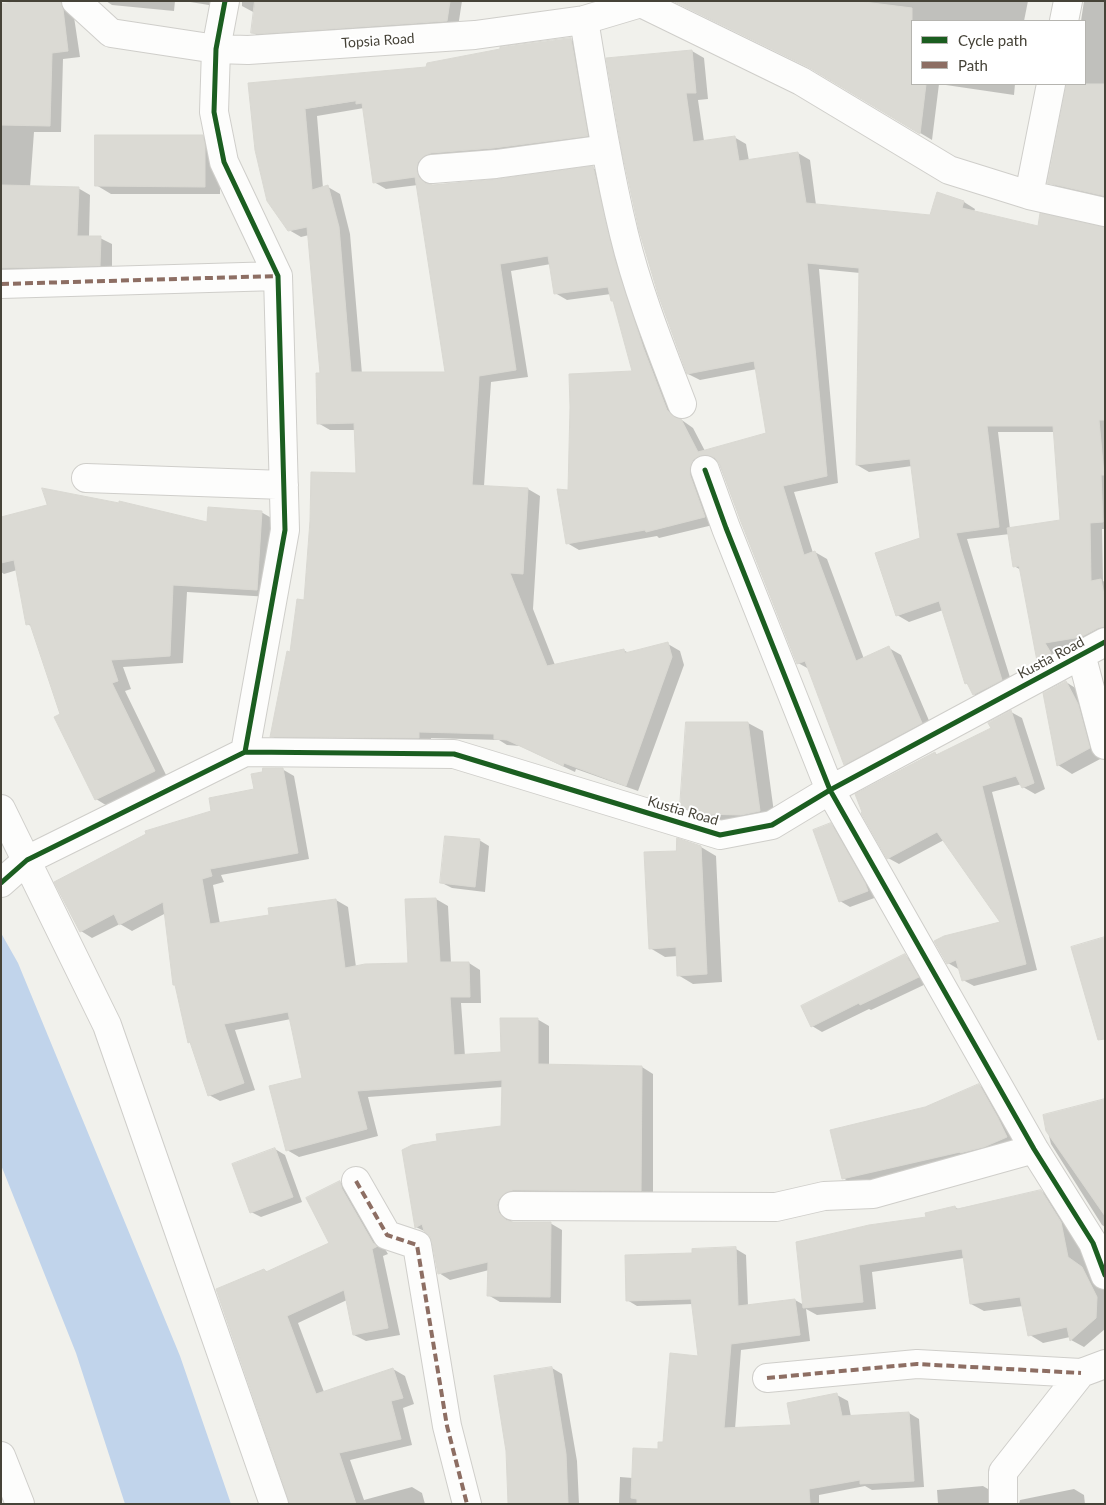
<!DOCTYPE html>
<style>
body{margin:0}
#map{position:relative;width:1106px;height:1505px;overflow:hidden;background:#f1f1ec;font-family:Lato,sans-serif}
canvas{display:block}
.frame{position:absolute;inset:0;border:2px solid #464338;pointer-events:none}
.legend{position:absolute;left:911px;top:20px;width:175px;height:65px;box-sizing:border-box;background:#fff;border:1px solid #b5b4af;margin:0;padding:6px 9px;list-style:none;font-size:15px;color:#464338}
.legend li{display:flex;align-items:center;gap:10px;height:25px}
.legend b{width:25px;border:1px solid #b5b4af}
</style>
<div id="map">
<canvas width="1106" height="1505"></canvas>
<div class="frame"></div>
<ul class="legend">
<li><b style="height:6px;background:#1b5e20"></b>Cycle path</li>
<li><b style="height:6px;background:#8d6e63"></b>Path</li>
</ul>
</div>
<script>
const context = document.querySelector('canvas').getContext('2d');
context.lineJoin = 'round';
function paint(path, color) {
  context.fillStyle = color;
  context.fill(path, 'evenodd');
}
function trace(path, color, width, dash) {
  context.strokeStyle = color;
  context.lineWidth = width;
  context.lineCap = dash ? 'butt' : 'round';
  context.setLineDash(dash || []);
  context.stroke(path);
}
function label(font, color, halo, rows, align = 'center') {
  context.font = font + ' Lato,sans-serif';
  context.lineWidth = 4;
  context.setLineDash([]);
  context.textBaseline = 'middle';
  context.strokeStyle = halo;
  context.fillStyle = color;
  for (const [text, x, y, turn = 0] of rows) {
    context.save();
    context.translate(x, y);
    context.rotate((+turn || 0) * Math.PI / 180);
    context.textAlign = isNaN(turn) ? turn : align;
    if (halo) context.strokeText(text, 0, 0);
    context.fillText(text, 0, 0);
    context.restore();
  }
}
paint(new Path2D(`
 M1,933l17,30 162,393 51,148h-106l-49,-151 -75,-188z`), '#c1d4eb');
paint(new Path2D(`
 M32,1h35l7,16 6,40 -17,2 -2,73h-27l-4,55 48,1 12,7 -1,42 11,1 12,6v28l-111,9v-276z
 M106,1h69l-1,10 -62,-6z
 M184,1h31v5z
 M242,1h220l-4,26 -195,12 -11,-7 3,-19 -13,-7z
 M699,1h329l-4,20h-112v63h103l-1,11 -75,-11 -7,56z
 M1084,1h21v198l-44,-10 -12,-7 18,-98h18v-63h-4z
 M570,39l12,7 17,96 -171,36 3,7 67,-4 95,-13 12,7 50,180 24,63 14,10 12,23 63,-17 -11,-65 -57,11 -12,-6 -48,-144 52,-179 12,7 4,41 -10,1 6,41 30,-4 12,7 3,17 49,-8 12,7 6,45 115,11 33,-14 11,7 -1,3 65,15 66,1v301h-3l1,52 2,1v55l-11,6 -38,6 6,11 -12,7 -12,-7 -17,-90 -7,-4 -4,-32 -43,5 46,148 -27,14 -12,-7 -4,-8 -4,-3 -23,-73 -34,12 -12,-7 24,-77 -9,-72 -43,6 -12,-7 3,-192 -41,-4 19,214 -44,9 19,61 2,-1 12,7 37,100 25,-11 12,7 32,75 -77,41 -11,-7 -36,-95 -11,-6 -80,-202 -6,1 5,62 -58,14 -2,-2 -78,14 -12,-7 2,-52 65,-118 -23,-79 -44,6 -12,-7 -4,-29 -40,7 17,106 -37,5 -7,104 44,3 12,7 -7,113 22,56 68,-15 6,3 39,-9 12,7 4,14 -46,126 -62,-22 -1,3 -55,-26 -13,-1 -8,-5 -68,-2v6l-148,-1 -12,-7 34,-134 52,-127 -1,-45h-26l-12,-7 3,-49 -12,-139 -8,2 -12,-7 -40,-146 179,-16zM364,108l10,74 12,7 32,-4 29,188 -85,1 -12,-140 -10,-40 -12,-7 -5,1 -6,-72zM998,432h57l6,90 -51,7z
 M202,136l15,9 3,11v38h-109l-15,-9z
 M261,512l14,8 -5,77 -83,-5 -4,71 -60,4 8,22 -6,2 43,88 -59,28 -13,-8 -34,-85 -29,-87 -6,-3 -10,-54 -13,4 -3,-2v-53l207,4z
 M1066,682l14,9 24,66 -32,17 -14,-9z
 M1011,712l11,6 23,71 -10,5 -12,-7 -1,-3 -30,8 45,178 -63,16 -11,-6 -3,-10 -12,-7 54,-41 -58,-82 -45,24 -11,-6 46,-105 5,2 53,-26z
 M748,723l15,8 12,89 -56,1 -23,-7 -15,-8z
 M282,769l12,7 15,83 -88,16 3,7 -11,3 7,39 50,-8 66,-16 12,7 8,60 53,-3 27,-65 12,7 3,57h18l11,7 1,33h-20l4,53 37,-3 35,-34 12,7v40l93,1 11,7v123l-144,16 3,10h38l12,7 -1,73 -61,-1 -12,-7 1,-25 -39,10 -11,-7 -5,-31 -4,-8 -14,-7 87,-100v-40l-135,10 10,39 -79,21 -12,-7 17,-72 -13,-59 -56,11 20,60 -35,11 -11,-6 -17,-52 -3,-1 -23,-129 -34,18 -12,-7 -28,14 -11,-7 132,-120 42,-21z
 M831,825l10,5 36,67 -27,10 -10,-6z
 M479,840l10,6 -4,46 -33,-4 -10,-5z
 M701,847l15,9 6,126 -29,2 -15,-9v-19l-13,1 -15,-9 27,-96z
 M905,956l10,6 13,21 -57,27 -2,-1 -47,23 -10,-6z
 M979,1085l13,8 27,51 -163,42 -13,-8 82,-70z
 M1105,1101v126l-3,-2 -51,-81 -7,-28z
 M275,1149l10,6 17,47 -41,15 -10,-5z
 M340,1182l12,7 2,8 34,57 -5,2 17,79 -34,6 -12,-6 -7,-35 -49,23 26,69 69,-23 12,7 9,28 -11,4 9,37 -62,15 14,40 48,-13 10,6 3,11h-134l-27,-234 4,2 62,-29 -22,-45z
 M1041,1191l14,8 37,60 13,32v38l-21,18 -13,-7 -1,-3 -27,6 -13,-8 -7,-29 -39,5 -13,-7 -7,-46 -92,14 4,37 -59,6 -11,-6 4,32 -69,9 -6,79 58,-3 44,-31 11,6 3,16 58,-4 10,6 5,68 -52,3 -7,-4 -46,9v9h-200l1,-27 13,1 31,-35 36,-86 -7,-53 -56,2 -10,-6 66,-46 43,-5 10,6 2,51 47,-6 9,5 -7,-62 130,-25 28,-11 5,3z
 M552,1368l10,6 15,87 2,43h-70l-1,-53z
 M983,1486l10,6 2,12h-57l-1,-14z
 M1074,1489l10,6 1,9h-66l1,-4z`), '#0003');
const building = new Path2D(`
 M22,1h39l2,8 5,42 -16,2 -2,73 -49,-1v-121z
 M255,1h195l-3,20 -189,13 -7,-1z
 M673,1h183l56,7v76h14l-6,50 -112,-67z
 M571,38l17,98 -94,12 -63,5 -7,3 -6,6 -1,9 2,6 6,6 8,2 65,-6 95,-13 22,94 28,87 24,63 6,6 8,3 17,33 68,-19 -12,-72 -67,13 -29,-80 -19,-64 -17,-78 -16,-94 86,-8 4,43h-10l7,49 42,-6 4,25 59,-9 8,51 124,12 7,-23 27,9 -2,7 76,18 2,-13 65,14v193h-6l5,55h-3l2,47 -13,1 1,58 10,-2 4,21v26l-7,2 -17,9 -36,6 6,10 -14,8 -18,-95 -6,1 -6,-39 53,-8 -7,-94h-66l12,101 -43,6 46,147 -29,15 -6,-12 -2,1 -26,-83 -43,15 -21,-63 45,-15 -10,-79 -54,6 3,-197 -52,-5 20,213 -44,10 21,69 11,-4 41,110 33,-15 33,77 -78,42 -39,-104 -8,3 -56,-142 -21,-57 -5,-7 -8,-3 -8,1 -6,4 -3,8v7l15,42 -59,15 -1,-2 -79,14 -9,-55 11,1 2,-83 -1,-33 63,-3 -19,-70h-2l-3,-14 -54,7 -6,-38 -48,8 16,106 -37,6 -7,109 56,3 -5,86 -13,-1 37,93 77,-17 1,4 43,-11 4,15 -46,129 -62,-23 -1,3 -56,-26 -13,-1v-5l-75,-2v6l-149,-1 17,-86 3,1 7,-53 7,1 6,-79 1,-49 45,1 -2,-50 -37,1 -1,-51h4l-13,-146 -19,4 -21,-30 -12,-51 -7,-67 178,-16 1,-4 73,-14v-2zM356,101v3l6,-1 11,80 42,-6 30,195h-94l-12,-145 -11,-42 -16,5 -7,-81z
 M1066,84h39v112l-58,-13z
 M95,135h108l2,11v41l-110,-1z
 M1,185l78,2 -2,49h24l-1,30 -99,2z
 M42,488l77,15v-2l88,21 1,-15 54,4 -5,79 -84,-5 -3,71 -59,4 7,21 -6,2 43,88 -60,29 -41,-83 6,-3 -30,-90 -4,1 -12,-65 -13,3v-46l46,-12z
 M1066,681l12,23 12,44 -33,18 -14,-73z
 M1011,710l23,73 -12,5 -6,-12 -34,10 44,178 -64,17 -6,-21 -9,4 -13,-23 10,-5 56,-14 -63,-90 -50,27 -26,-46 1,-1 -7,-18 80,-42 1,3 55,-27 -3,-5z
 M686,722h62l12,89 -19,4 -38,-1 -23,-8z
 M263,768h20l15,85 -88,16 2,7 -10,3 8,45 59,-9 -1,-7 68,-9 9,69 20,-4 43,-1 -3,-64 31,-1 4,64h29l1,35h-20l4,58 47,-3 -1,-34h38v46l104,2 -1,125 -128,-1 -8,3 -6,6 -2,6 2,8 7,7 7,2h38l-1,75 -63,-1 1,-34 -50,12 -6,-32 -3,-7 -5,-4 -2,-7 -7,4 -13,-78 10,-5 25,-4 -1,-7 65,-8 1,-46 -145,11 10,38 -81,22 -17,-65 33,-8 -14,-66 -64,12 20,59 -36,13 -18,-54 -2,1 -13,-58h-2l-10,-83 -44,23 -5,-11 -34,18 -26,-50 92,-48 -1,-3 66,-20 -2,-13 45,-9 -3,-15 11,-2z
 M831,823l34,60 3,8 -29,11 -26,-72z
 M445,836l35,3 -5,48 -35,-4z
 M677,838l24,8 6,128 -30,2 -1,-29 -27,2 -5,-97 32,-1z
 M1105,937v102l-7,1 -27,-93z
 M905,954l14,23 -59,28 -1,-2 -48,24 -10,-21z
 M979,1084l19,34 9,19 -23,10 -24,6v-1l-118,27 -12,-49 95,-23z
 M1105,1099v117l-59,-85 -3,-16z
 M275,1148l18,49 -43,16 -18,-49z
 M340,1181l2,8 31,54 5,3 -6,3 16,79 -35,7 -9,-45 -57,26 29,78 77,-26 10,30 -12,3 10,38 -62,14 17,51h-66l-74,-215 48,-20 2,3 63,-29 -23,-45z
 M1041,1190l20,32 7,35 14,10 15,30 -1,21 -26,23 -3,-14 -39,9 -8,-39 -50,7 -8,-55 -103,16 4,37 -60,6 -7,-66 73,-17 57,-8 -1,-4 30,-7 1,3z
 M736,1247l2,59 57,-7 5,36 -69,9 -7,84 67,-3 -4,-22 50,-10 5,23 67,-4 5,69 -54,3v-4l-51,9 1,15h-173v-5l-6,-1 2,-50 25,1v-7h5l7,-89 28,3 -7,-57 -65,2 -1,-46 67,-2v-4z
 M552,1367l14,87 2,49h-60l-2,-52 -12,-75z`);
paint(building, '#dbdad4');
trace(building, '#d9d8d2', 1);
const minor = new Path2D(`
 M76,1l35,32 105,16 32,1 227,-15 109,-15 57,-17 1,-2
 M641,3l160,78 148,89 80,25 76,17
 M584,20c12,72 23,144 40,214 14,58 37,115 58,170
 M1064,21l4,-20
 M432,169l64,-5 110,-15
 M1029,195l22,-111
 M1,284l277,-8
 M705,470l21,58 104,262 204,359 59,94 12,32
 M86,478l198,7
 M1081,654l24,91
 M245,752l209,2 266,81 52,-10 58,-35 275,-148
 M1,809l106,216 167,479
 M1,883l26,-23 218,-108 40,-222 -7,-254 -54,-114 -10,-50 2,-63 9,-48
 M356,1181l31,54 30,10 30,181 20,78
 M513,1206l263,1 48,-11 49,-2 161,-45
 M767,1378l150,-14 164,9
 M1,1456l19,48
 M1003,1504v-32l78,-99 24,-9`);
trace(minor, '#cfceca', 30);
trace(minor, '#fdfdfc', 28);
trace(new Path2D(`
 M1,284l277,-8
 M356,1181l31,54 30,10 30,181 20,78
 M767,1378l150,-14 164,9`), '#8d6e63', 4, [8, 4]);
trace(new Path2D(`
 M705,470l21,58 104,262 204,359 59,94 12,32
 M245,752l209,2 266,81 52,-10 58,-35 275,-148
 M1,883l26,-23 218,-108 40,-222 -7,-254 -54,-114 -10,-50 2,-63 9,-48`), '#1b5e20', 5);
label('14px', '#464338', '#fff', [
 ["Topsia Road",378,41,-4],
 ["Kustia Road",1051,658,-28],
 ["Kustia Road",683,811,16]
]);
</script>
